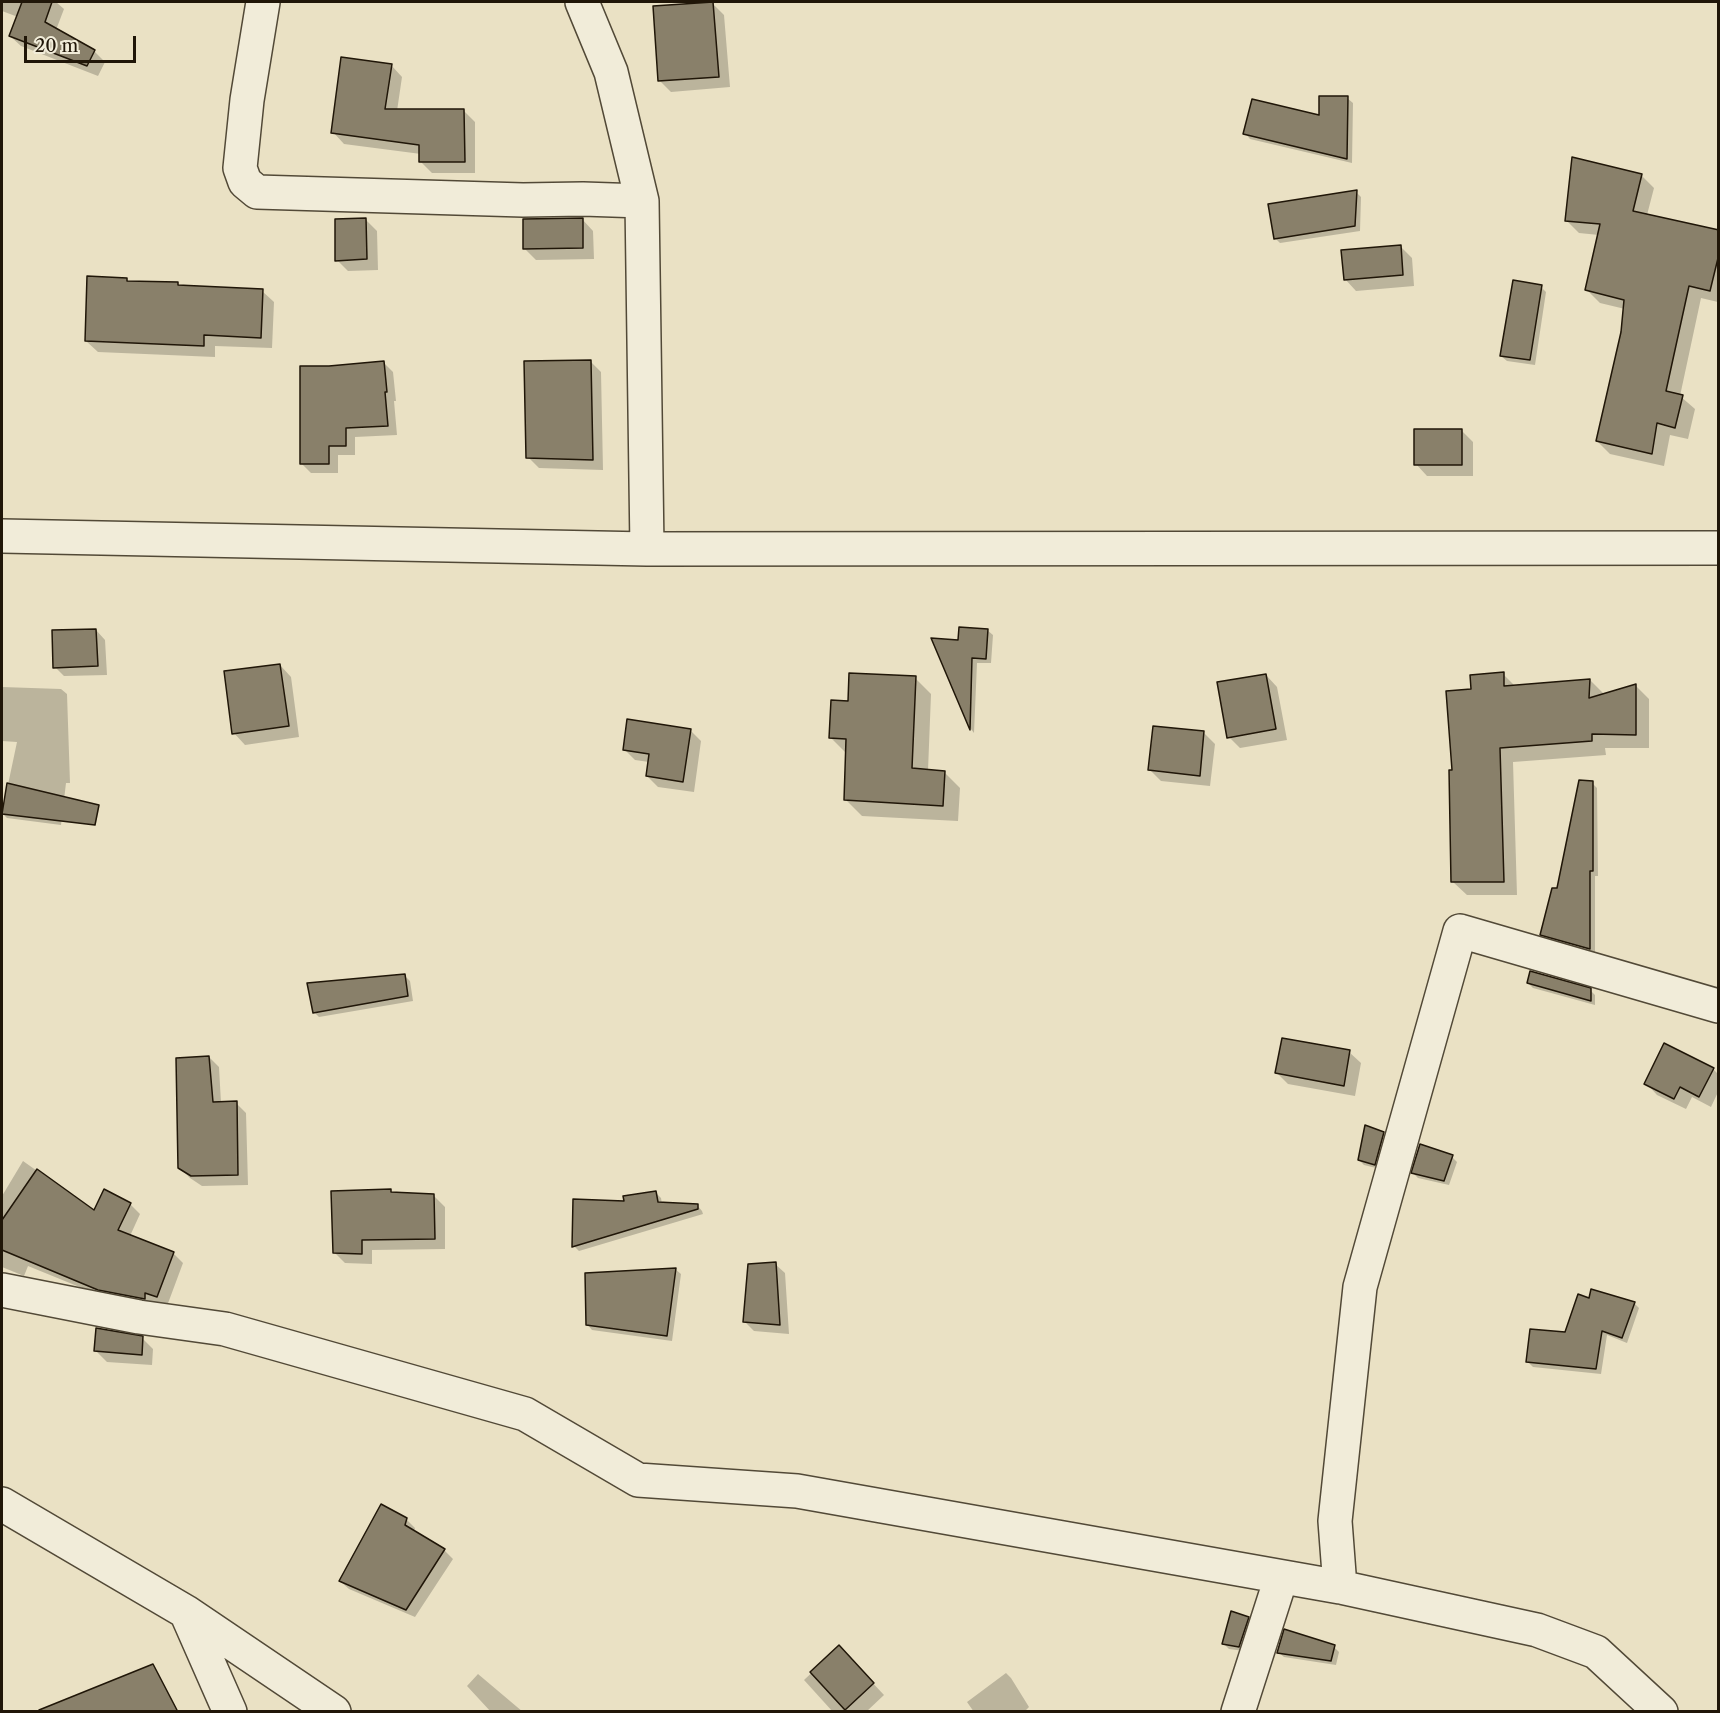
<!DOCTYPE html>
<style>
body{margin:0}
#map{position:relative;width:1720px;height:1713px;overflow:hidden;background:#eae1c4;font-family:"Libre Caslon Text",serif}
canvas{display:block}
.frame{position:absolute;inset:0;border:3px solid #201608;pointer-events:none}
.scale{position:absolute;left:24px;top:36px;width:112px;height:27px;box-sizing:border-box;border:3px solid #201608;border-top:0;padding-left:8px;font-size:18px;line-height:21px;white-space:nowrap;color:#201608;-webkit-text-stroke:4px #f1ecd9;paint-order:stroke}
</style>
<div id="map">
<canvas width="1720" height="1713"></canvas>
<div class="frame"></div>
<div class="scale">20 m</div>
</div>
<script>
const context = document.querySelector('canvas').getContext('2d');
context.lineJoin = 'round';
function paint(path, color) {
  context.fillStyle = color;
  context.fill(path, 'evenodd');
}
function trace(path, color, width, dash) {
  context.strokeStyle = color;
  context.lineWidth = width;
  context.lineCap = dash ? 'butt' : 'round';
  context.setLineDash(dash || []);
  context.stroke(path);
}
paint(new Path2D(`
 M2,2h54l8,7 -8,21 38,21 11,11 -7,14 -77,-30 -11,-10 8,-19 -16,-6z
 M713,4l11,11 6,72 -59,5 -12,-12z
 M391,65l11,12 -5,34h67l11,11v51h-43l-11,-11v-8l-77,-10 -11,-12z
 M1347,98l6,5 -1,60 -102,-24 -5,-6 75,-16z
 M1641,175l13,13 -7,27 71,17v70l-17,-4 -21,98 15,13 -7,30 -18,-4 -6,31 -54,-12 -13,-13 25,-109 3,-23 -25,-6 -13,-13 12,-55 -20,-2 -13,-13z
 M1356,192l5,5 -1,34 -80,12 -5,-5z
 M582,219l11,12 1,28 -58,1 -12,-12z
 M366,220l11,11 1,39 -30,1 -11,-11z
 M1401,247l11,11 2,28 -58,5 -11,-12z
 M126,279l3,3 48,1 3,4 82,4 12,11 -2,46 -57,-2v11l-117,-5 -12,-11z
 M1541,287l5,5 -11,73 -28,-4 -6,-5z
 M590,361l11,11 2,98 -64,-2 -11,-11z
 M383,362l10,10 3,29h-2l3,34 -42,2v18h-17v18h-27l-9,-9 27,-97z
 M1462,431l11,11v34h-46l-11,-12z
 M96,630l9,10 2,35 -43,1 -9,-9z
 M987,630l6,5 -2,28h-14l-3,70 -3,-4 -38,-89 26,2z
 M280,665l11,12 8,60 -54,8 -11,-12z
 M1503,674l13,13 74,-7 15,15 30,-10 14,14v49h-44l1,7 -93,7 4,133h-50l-14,-13v-110l20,-82z
 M1266,675l11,12 10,53 -47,8 -11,-11z
 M915,678l16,16 -3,77 16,1 16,16 -2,33 -96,-5 -16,-16 1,-46 -16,-16 18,-35z
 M2,687l59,2 6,5 3,89h-4l-5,42 -54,-7 -5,-5 15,-71 -15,-1z
 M690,730l11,11 -7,51 -36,-5 -11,-11 2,-14 -14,-2 -11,-11z
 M1203,732l12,12 -5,42 -49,-5 -11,-11z
 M1592,783l5,5 1,88h-3v78l-49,-15 -5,-5 17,-45z
 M405,976l5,5 3,20 -94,16 -5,-5z
 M1528,983l62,7 5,5v10l-62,-17z
 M1349,1052l12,11 -6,33 -67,-12 -11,-11z
 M209,1057l10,10 2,36h15l10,10 2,72 -46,1 -12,-8 -10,-10z
 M1713,1069l5,5v18l-7,15 -19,-10 -6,12 -29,-14 -11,-12z
 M1383,1133l6,5 -9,31 -16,-4 -5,-5z
 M1452,1157l5,5 -8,23 -31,-7 -5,-5z
 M23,1161l72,51 35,-8 10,10 -10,22 43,17 10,10 -16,43 -12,-4v6l-46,-9 -81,-33 -4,10 -22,-9v-71z
 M390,1191l3,2 41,3 11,11v42l-73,1v14l-27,-1 -11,-11z
 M656,1193l5,5 1,6 35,1 5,6 1,3 -124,37 -5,-5 51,-44z
 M775,1264l10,9 4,61 -35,-3 -9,-9z
 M675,1269l6,5 -9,67 -80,-11 -5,-6z
 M1590,1300l44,3 5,5 -12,35 -20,-8 -6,39 -68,-7 -6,-6 39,-27z
 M142,1338l11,11 -1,16 -45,-3 -11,-11z
 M406,1519l9,9 -1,4 30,18 9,9 -38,58 -66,-28 -9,-8z
 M1248,1618l5,5 -9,28 -15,-2 -5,-5z
 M839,1647l45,48 -18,17h-33l-29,-32z
 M1334,1647l5,5 -3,13 -52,-8 -6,-5z
 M1006,1673l5,5 18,29 -5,5h-50l-7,-10z
 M478,1674l45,38h-32l-24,-26z`), '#0003');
const building = new Path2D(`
 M22,2h30l-7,20 50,28 -8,16 -78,-30z
 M713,2l6,75 -61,4 -5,-75z
 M341,57l51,7 -7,45h79l1,53h-46v-17l-88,-12z
 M1319,96h29l-1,63 -104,-25 9,-35 67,16z
 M1572,157l70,17 -9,37 86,19v24l-9,37 -21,-5 -23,105 17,4 -8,33 -18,-5 -5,31 -56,-13 25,-109 3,-32 -39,-10 15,-66 -35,-3z
 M1357,190l-2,36 -81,13 -6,-35z
 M366,218l1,41 -32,2v-42z
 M583,218v30l-60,1v-30z
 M1401,245l2,30 -59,5 -3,-30z
 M87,276l40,2v3l51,1v3l85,4 -2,49 -57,-3v11l-119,-5z
 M1513,280l29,5 -12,75 -30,-4z
 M591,360l2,100 -67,-2 -2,-97z
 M384,361l3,31h-2l3,34 -42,2v18h-17v18h-29v-98h29z
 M1414,429h48v36h-48z
 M959,627l29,2 -2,30 -14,-1 -2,72 -39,-92 27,2z
 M96,629l2,37 -45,2 -1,-38z
 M280,664l9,62 -57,8 -8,-63z
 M1504,672v14l86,-7 -1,19 47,-14v51l-44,-1v7l-92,7 4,134h-53l-2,-112h3l-6,-79 25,-2 -1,-14z
 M849,673l67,3 -4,92 33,3 -2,35 -99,-6 2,-61 -17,-1 2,-38 17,1z
 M1266,674l10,55 -49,9 -10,-56z
 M627,719l64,10 -8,53 -37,-6 3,-22 -26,-4z
 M1153,726l51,5 -4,45 -52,-6z
 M1579,780l14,1v90h-3v78l-50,-14 12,-47h5z
 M7,783l92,22 -4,20 -93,-11z
 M1530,971l61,17v13l-64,-18z
 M405,974l3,22 -95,17 -6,-30z
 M1282,1038l68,12 -6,36 -69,-13z
 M1664,1043l50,25 -15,29 -19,-10 -6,12 -30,-15z
 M209,1056l4,46 24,-1 1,74 -47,1 -13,-8 -2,-110z
 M1365,1125l19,7 -9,33 -17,-5z
 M1420,1144l33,11 -9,26 -33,-8z
 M37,1169l57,41 10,-21 27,14 -13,27 56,22 -17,45 -12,-4v6l-47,-9 -96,-40v-30z
 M391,1189v3l43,2 1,45 -73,1v14l-29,-1 -2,-62z
 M656,1191l2,11 40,2v5l-126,38 1,-48 51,2 -1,-5z
 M776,1262l4,63 -37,-3 5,-58z
 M676,1268l-9,68 -81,-11 -1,-52z
 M1591,1289l44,13 -13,36 -20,-7 -6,38 -70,-7 4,-33 35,3 13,-38 11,4z
 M96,1328l47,8 -1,19 -48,-4z
 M381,1504l26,14 -2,7 40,24 -39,61 -67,-29z
 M1231,1611l18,6 -10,30 -17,-3z
 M1284,1629l51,16 -4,16 -54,-8z
 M839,1645l35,38 -29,27 -35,-38z
 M153,1664l25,48h-139v-2z`);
paint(building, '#89806a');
trace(building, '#201608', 1.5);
const minor = new Path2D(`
 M263,2l-16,98 -7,68 5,14 12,10 266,8 60,-1 59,2
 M582,2l29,70 31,129 5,348
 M2,536l645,13 1071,-1
 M2,1290l137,27 86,12 300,85 113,66 159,11 543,96 197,43 59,22 65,60
 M2,1504l184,108 148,100
 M1340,1587l-5,-66 25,-234 100,-356 258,75
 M186,1612l44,100
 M1238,1712l43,-134`);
trace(minor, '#524937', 36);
trace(minor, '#f1ecd9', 33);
</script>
